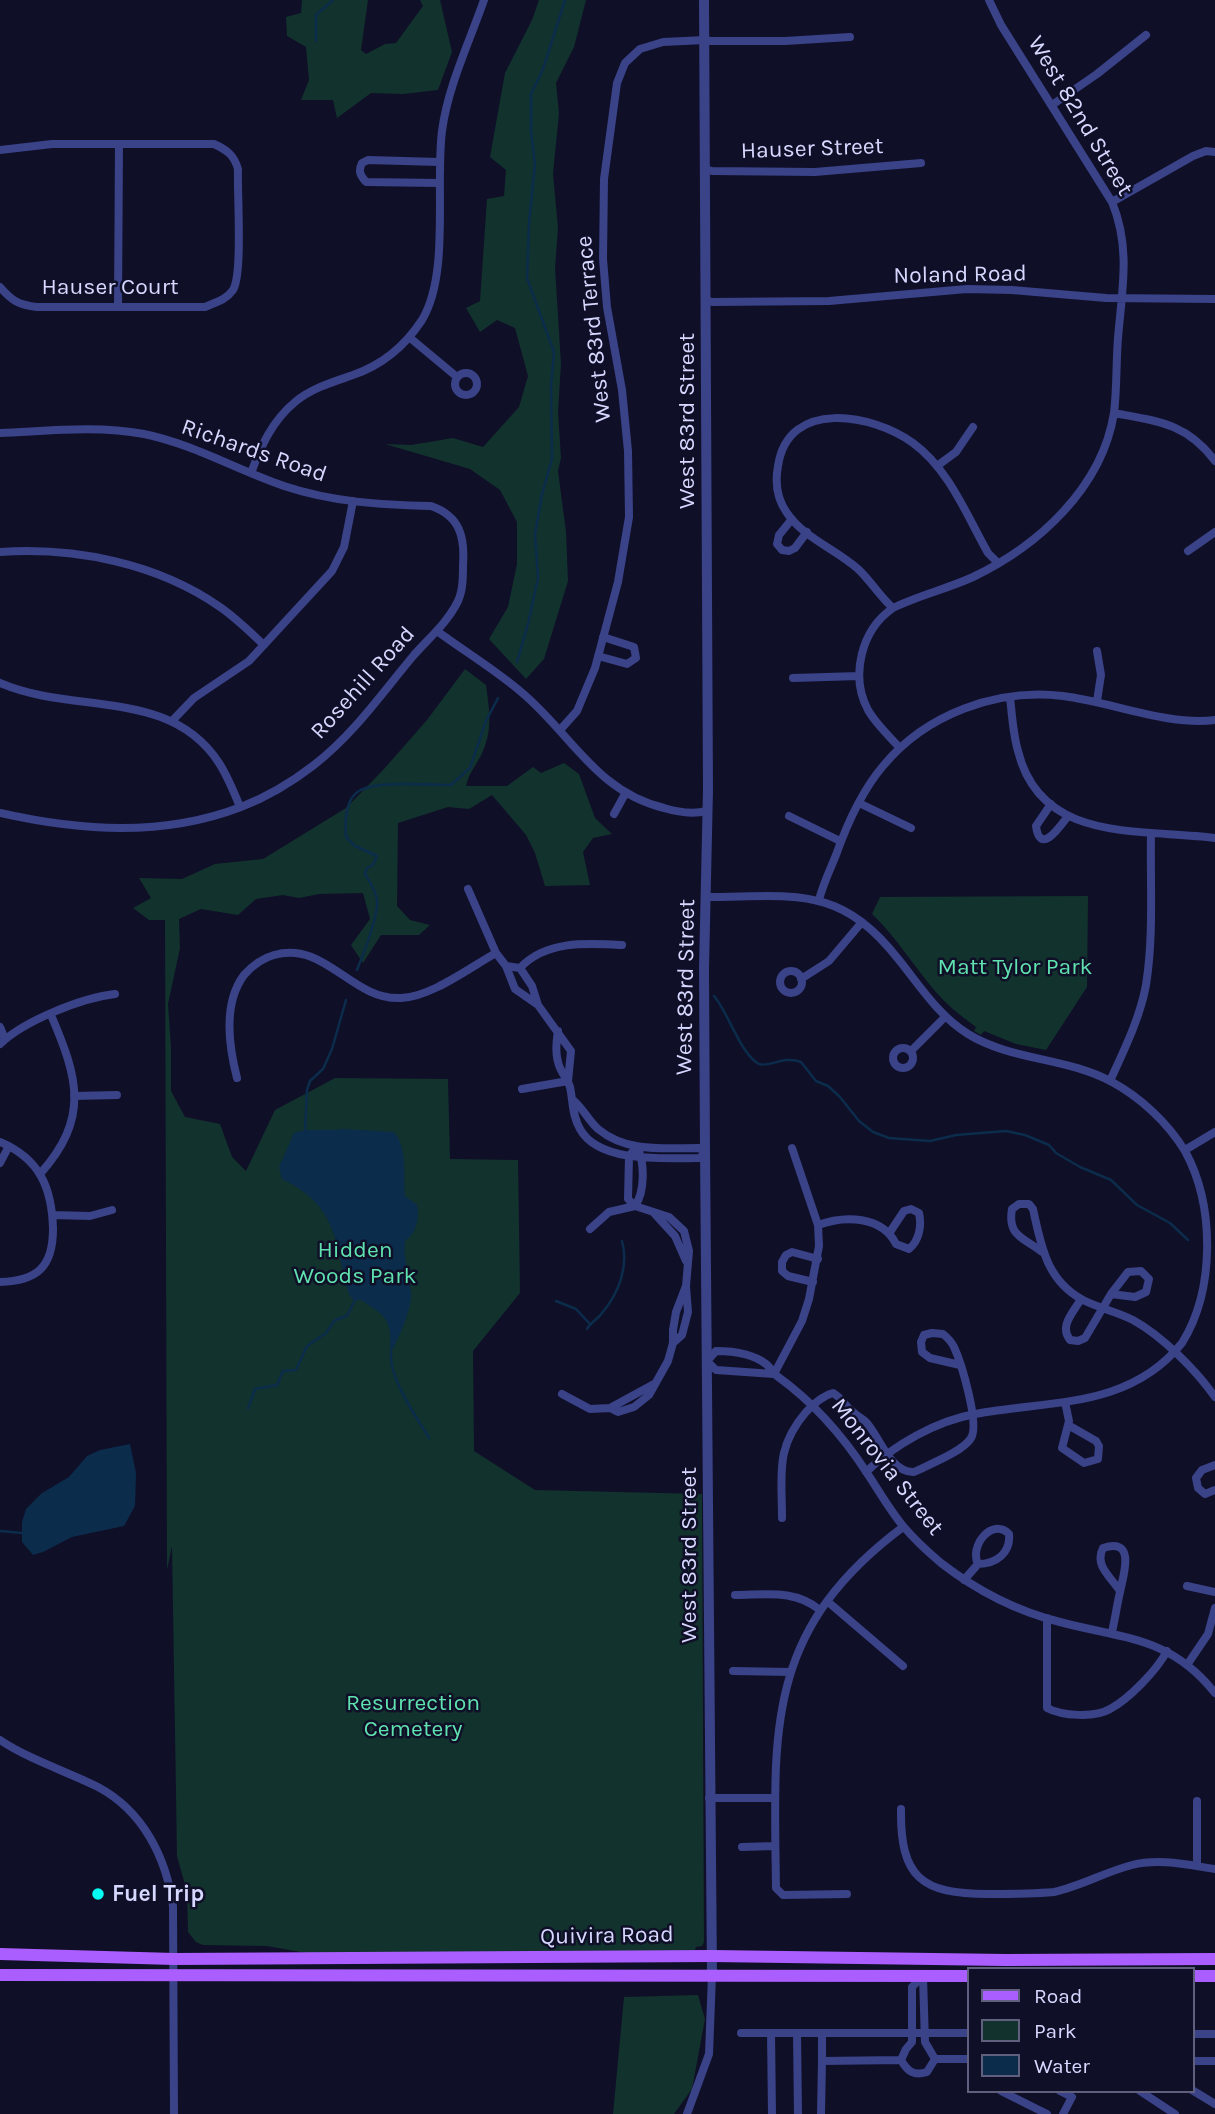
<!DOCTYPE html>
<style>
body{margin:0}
#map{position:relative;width:1215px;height:2114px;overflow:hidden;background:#100f28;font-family:Karla,sans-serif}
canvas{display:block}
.legend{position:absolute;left:967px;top:1967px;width:228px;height:126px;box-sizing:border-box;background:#100f28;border:2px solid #605f7e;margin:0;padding:9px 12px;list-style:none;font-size:21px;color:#d7d8ff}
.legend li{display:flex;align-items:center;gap:14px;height:35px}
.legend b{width:35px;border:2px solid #605f7e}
</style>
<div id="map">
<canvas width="1215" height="2114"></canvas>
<ul class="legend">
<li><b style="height:9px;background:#ab5eff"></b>Road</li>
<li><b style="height:19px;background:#12322d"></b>Park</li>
<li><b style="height:19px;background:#0b2c4b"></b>Water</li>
</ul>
</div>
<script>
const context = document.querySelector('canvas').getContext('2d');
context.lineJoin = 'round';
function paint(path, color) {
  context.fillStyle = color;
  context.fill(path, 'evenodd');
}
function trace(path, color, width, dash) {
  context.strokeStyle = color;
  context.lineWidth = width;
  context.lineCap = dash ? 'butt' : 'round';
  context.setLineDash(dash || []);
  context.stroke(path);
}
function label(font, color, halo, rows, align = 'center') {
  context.font = font + ' Karla,sans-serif';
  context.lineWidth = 5;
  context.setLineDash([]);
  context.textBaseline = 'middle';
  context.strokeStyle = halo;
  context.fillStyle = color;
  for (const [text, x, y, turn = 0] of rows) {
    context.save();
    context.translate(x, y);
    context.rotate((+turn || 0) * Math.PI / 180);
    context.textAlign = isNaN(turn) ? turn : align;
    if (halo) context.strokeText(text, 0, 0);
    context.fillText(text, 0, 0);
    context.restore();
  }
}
paint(new Path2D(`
 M302,0h66l-7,50 5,4 19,-10 11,-1 27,-37 -3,-6h20l12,52 -14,38 -35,4 -32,-1 -34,25 -4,-18h-32l8,-20 -3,-33 -19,-11 -1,-19 15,-4z
 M539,0h47l-12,47 -18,36 3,30 -6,61 5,54 -3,40 6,96 -3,48 3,46 -3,13 8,61 2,49 -24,78 -18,20 -37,-40 19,-32 9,-43v-42l-17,-32 -30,-21 -85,-25 26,1 42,-7 30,9 36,-40 9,-31 -13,-48 -18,-8 -17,12 -14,-24 14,-7 7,-102 17,-3 2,-26 -16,-13 15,-84 27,-53z
 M465,669l21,16c3,23 7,44 -3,66 -5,12 -14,21 -17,35h41l26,-19 8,6 23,-10 15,11 16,44 17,16 -19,4 -10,14 7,33 -45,1 -10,-33 -9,-18 -34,-40 -23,14 -21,-2 -50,16 -1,83 13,14 20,5 -11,10h-38l-18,28 -12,-18 19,-26 -7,-26 -44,1 -20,4 -16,-3 -27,4 -18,16 -37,-6 -22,10 1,29 -12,56 3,43v44l14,26 35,7 12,33 14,14 29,-61 60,-32 113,1 2,80 68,1 2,133 -47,58 1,100 61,39 167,4 2,448 -2,4 -6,1 -2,6h-388l-39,-7 -64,-1 -7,-3 -8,-10 -1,-40 -10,-36 -5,-310 -5,24 -2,-650h-16l-16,-12 18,-10 -12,-20 43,1 33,-15 48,-5 83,-51 38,-39 43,-49z
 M1088,896l-1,91 -41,63 -30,-6 -32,-13 -3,4 -7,-4 2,-4c-15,-11 -29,-22 -41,-36 -22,-26 -39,-54 -63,-77l8,-17z
 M698,1995l7,24 -13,70 -18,25h-61l11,-117z`), '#12322d');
paint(new Path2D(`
 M343,1129l51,3c14,16 9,44 11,64l12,9c3,13 -1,29 -12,36 -2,18 4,33 6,50 2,17 -13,48 -21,64 1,-25 2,-36 -20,-49 -6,-4 -8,-7 -16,-5l-5,-7c-15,-54 -11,-88 -67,-115l-3,-12 15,-34c11,-5 35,-2 49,-4z
 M130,1444l6,29 -1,33 -11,20 -52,11 -29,15 -10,3 -11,-13v-20l4,-13 16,-16 27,-16 18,-21 13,-6z`), '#0b2c4b');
trace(new Path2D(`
 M316,41v-26l17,-15
 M517,662l11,-38 10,-46 -3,-44 7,-40 10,-35 -1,-73 3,-34 -27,-74 2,-56 6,-58 -4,-33v-37l12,-25 22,-69
 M357,970c6,-15 22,-56 20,-70 -1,-9 -7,-18 -12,-26l2,-6 6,-3 4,-9 -22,-10 -9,-9c-1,-13 -1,-38 13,-46 18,-11 69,-6 92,-6l19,-17 16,-47 12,-23
 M714,996c14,16 27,59 45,68 10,4 25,-9 42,-2l15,19 12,5 12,11 19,24 14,11 16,6 41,3 26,-6 50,-4 19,4 24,10 7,8 24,14 31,13 26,25 33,18 18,17
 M305,1132l2,-42 3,-9 13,-12 9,-20 14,-49
 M556,1301l20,8 14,15
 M587,1329c4,-7 11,-10 15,-16 17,-20 27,-47 20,-72
 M391,1353c-2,26 25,63 38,85
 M248,1408l7,-19 22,-4 6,-14 13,-1 11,-24 19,-13 9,-13 12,-4 8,-16
 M0,1531l22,2`), '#0b2c4b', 2.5);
trace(new Path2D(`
 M1052,105l45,-31 49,-39
 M0,150l52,-6h162c13,6 20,11 24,25 -1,24 5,105 -5,121 -7,10 -17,12 -28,17h-168c-18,-2 -25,-6 -37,-20
 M705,169l7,2 103,1 106,-9
 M439,183l-73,-1c-6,-7 -8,-11 -4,-19l6,-3 71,2
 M1112,202l81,-46 13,-5 9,1
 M705,300l7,2 117,-1 138,-12 45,1 94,8 109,1
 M118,307l1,-163
 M409,337l48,40
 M455 384a11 11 0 1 1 22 0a11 11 0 1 1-22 0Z
 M1114,413c43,8 73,10 101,48
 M0,433c48,-2 96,-8 144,1 49,10 93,36 140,52 48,16 97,19 147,20 29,10 34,31 32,59 0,12 0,25 -5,36 -10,21 -29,37 -44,54 -32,38 -60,79 -100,110 -22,17 -47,32 -73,42 -78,30 -161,24 -241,6
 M937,466l19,-14 17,-25
 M251,473c10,-27 21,-52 44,-71 17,-14 38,-20 58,-27 29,-10 52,-29 69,-55 28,-46 13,-134 20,-189 6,-45 27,-88 42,-131
 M792,519l-13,16 -2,9 5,6 7,1 6,-3 12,-16
 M1188,551l27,-19
 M0,552c75,-5 157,11 220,55 16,11 30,25 44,38
 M893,608c-13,-11 -22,-27 -35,-39 -23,-20 -55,-32 -71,-56 -10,-14 -12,-31 -9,-47 10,-68 95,-52 135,-23 36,26 54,73 75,110l10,10
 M437,631c27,20 57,38 83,60 51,42 75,100 144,117 13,4 30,6 43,3
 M598,656l29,8 9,-6 -2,-11 -31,-10
 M793,678l66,-2
 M0,683c73,32 170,4 219,80 9,14 15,29 21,44
 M1010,697c2,18 3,37 8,54 23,94 125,77 197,87
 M1097,701l4,-26 -4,-24
 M172,721l22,-23 55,-37 83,-90 12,-24 9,-46
 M560,730l17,-19 18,-43 23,-86 11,-65 -1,-66 -6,-61 -15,-83 -4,-48 1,-80 13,-96 8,-20 15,-14 23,-7 42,-2 6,1h74l65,-4
 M900,748c-11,-12 -24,-24 -32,-38 -18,-34 -7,-80 25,-102 26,-13 54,-19 80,-31 65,-31 129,-89 141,-164 3,-24 2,-50 4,-75 4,-48 13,-90 -6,-136l-111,-177 -12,-25
 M859,803l52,25
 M1051,804l-15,22c4,31 25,-1 32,-10
 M614,814l11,-20
 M789,816l51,25
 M468,889l28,64 10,13 14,2
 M706,897c87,0 133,-14 193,63 21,26 39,55 69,74 44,27 98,23 144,48 28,15 56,41 73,69 30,55 30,139 -3,192 -53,66 -132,57 -207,71 -39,7 -81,31 -109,58
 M819,900c4,-16 11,-30 17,-45 11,-31 25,-63 47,-89 43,-52 114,-78 180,-70 49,6 104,30 152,24
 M506,966l9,23 23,16
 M520,968l12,18 6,19 33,46 -3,30
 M520,968c26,-28 68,-25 102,-23
 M780 982a11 11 0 1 1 22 0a11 11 0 1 1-22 0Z
 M801,979l28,-18 33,-39
 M0,1027l5,12
 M558,1031c-2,13 -3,25 2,37 3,7 8,12 10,19 3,14 2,28 10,42 19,35 87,29 120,29l5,-6 -6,-4c-35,0 -72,5 -101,-19 -10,-9 -15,-21 -25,-29
 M0,1044c24,-23 81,-46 115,-50
 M893 1058a10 10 0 1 1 20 0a10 10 0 1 1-20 0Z
 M911,1051l34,-34
 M237,1078c-8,-31 -14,-75 7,-103 8,-9 19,-17 30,-20 51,-15 78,46 127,43 30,-1 68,-30 95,-45
 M1110,1081c14,-31 30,-63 36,-96 8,-50 4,-102 5,-152
 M522,1089l46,-8
 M74,1096l43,-1
 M0,1142c40,17 52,46 53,87 0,38 -16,52 -53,53
 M637,1147c8,15 8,45 -2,59l-7,-7 1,-43z
 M1185,1150l30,-18
 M0,1163l9,-17
 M40,1174c50,-56 38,-96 11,-159
 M654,1213l21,23 11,25
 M53,1215l37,1 22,-6
 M818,1225c27,-10 64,-9 78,19l13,5c10,-8 13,-23 10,-36l-8,-4 -7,2 -14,21
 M590,1229l19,-17 26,-6 34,11 15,14 5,20 -3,35 2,26 -6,23 -9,8
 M1042,1252c-17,-14 -35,-15 -30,-43l7,-5h10l4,5c8,36 13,71 50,91 16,8 34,12 50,20 29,16 63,50 82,77
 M1141,1271l8,8 -3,13 -11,5 -24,-3 17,-22z
 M813,1282l-25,-6 -6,-5v-9l4,-7 6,-3 26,7
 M1081,1299c-8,14 -22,27 -11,41l8,1 7,-3 26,-44
 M774,1374l-58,-4 -9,-9 9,-10c16,0 37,3 50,13 5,4 7,9 11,12 36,26 66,60 90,97 12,18 22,36 36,53 11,13 25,26 38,37 35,27 75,48 119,59 63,17 110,14 155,71
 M774,1374l28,-53 7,-22 10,-53 -1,-21 -26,-77
 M562,1394l28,15 20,-1 8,4 16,-5 15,-12 19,-34 5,-18v-13l3,-18 10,-26
 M1065,1402l4,19 -7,27 22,15 14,-4 1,-13 -3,-5 -28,-16
 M610,1408l44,-24
 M1215,1465l-13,5 -6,8 2,10 7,6 10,-4
 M782,1518c0,-44 -7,-70 24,-106 8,-8 16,-16 27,-19 9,5 12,13 20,19 4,4 9,6 13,10 14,15 24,51 48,50 14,-7 50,-21 57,-34 9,-14 -10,-76 -17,-91 -3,-6 -6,-9 -11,-13l-11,-1 -8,2 -3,7 1,10 8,6 30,7
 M964,1580l14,-16c18,0 33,-11 31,-30 -17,-17 -40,12 -31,30
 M1187,1586l28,6
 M735,1595c31,0 59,-6 85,15
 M827,1601l76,65
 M1047,1618v90c15,8 48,10 63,1 19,-10 47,-39 57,-58
 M1112,1632c3,-13 5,-27 8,-40 3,-16 17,-55 -17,-44 -9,18 8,29 17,43
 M1187,1665l21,-31 7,-26
 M733,1671l57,1
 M0,1740c30,20 66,31 98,47 45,24 68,70 75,119l1,208
 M709,1798h66
 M901,1809c-1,69 21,85 87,85 22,0 44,0 66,-2 27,-6 51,-20 78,-27 27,-7 56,0 83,4
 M742,1847l33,-1
 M1197,1866v-65
 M847,1894l-64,1 -7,-7c-2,-157 -12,-257 127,-361
 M923,1976l2,66 10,17 -8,13c-13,4 -19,0 -26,-12l5,-11 6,-7v-55z
 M741,2033h227
 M771,2033l1,81
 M797,2033l1,81
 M822,2033v28l79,-1
 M1192,2034h23
 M935,2059h33
 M1192,2061h23
 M1192,2090l23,14
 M1001,2091l46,23
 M1060,2091l12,6 -9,17
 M1140,2091l35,23
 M687,2114l22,-60 3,-79
 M821,2114l1,-53`), '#3a4288', 8);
trace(new Path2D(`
 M704,0l4,790 -4,178 1,184 7,823`), '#3a4288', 10);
trace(new Path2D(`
 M0,1954l174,5 538,-3 294,4 209,-1
 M0,1975l968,1
 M1192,1976h23`), '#ab5eff', 12);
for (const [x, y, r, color] of [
 [98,1894,7,"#03fff4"]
]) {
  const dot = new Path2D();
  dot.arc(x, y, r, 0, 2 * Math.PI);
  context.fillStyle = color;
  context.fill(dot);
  trace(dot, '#100f28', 2.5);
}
label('23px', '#d7d8ff', '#100f28', [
 ["West 82nd Street",1080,116,59],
 ["Hauser Street",812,149,-2],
 ["Noland Road",960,275,-1],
 ["Hauser Court",110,287],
 ["West 83rd Terrace",594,329,-96],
 ["West 83rd Street",687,421,-90],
 ["Richards Road",254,451,19],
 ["Rosehill Road",363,683,-48],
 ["West 83rd Street",686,987,-89],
 ["Monrovia Street",887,1467,52],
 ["West 83rd Street",689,1555,-90],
 ["Quivira Road",607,1936,-1]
]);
label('23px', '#5fe2af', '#100f28', [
 ["Matt Tylor Park",1015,967],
 ["Hidden",355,1250],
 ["Woods Park",355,1276],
 ["Resurrection",413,1703],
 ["Cemetery",413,1729]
]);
label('bold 23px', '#d7d8ff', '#100f28', [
 ["Fuel Trip",112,1894]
], 'left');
</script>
